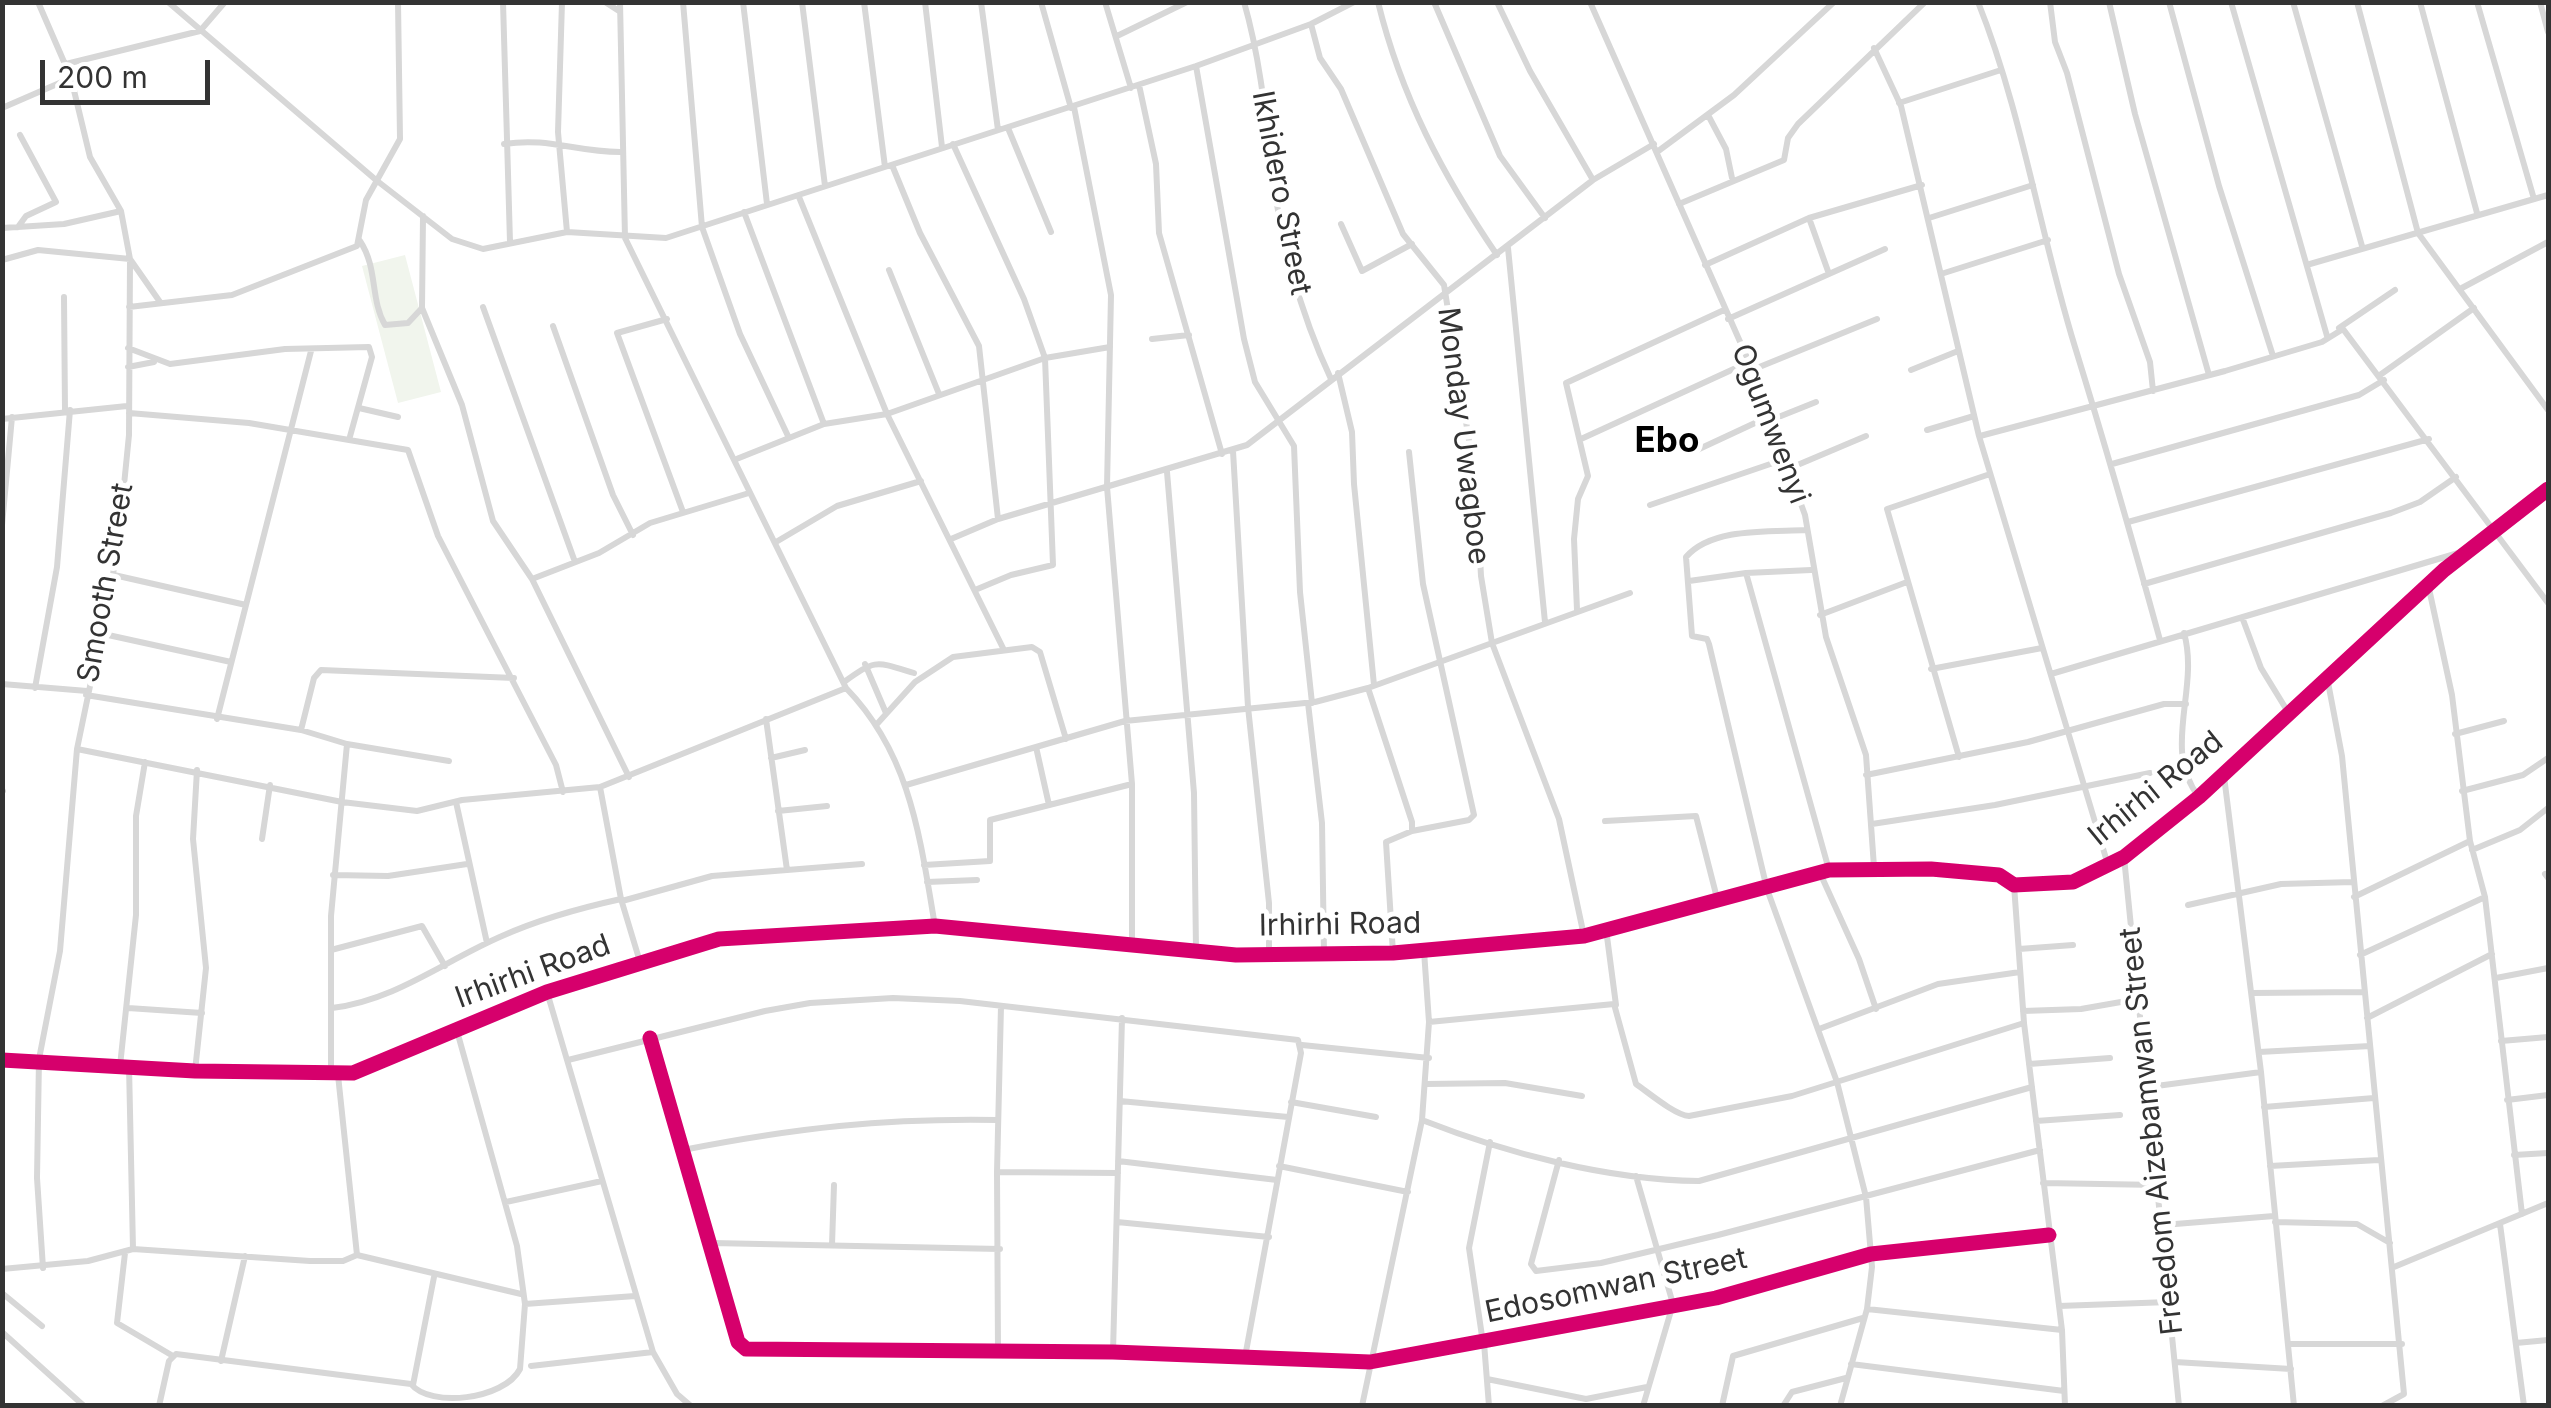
<!DOCTYPE html>
<style>
body{margin:0}
#map{position:relative;width:2551px;height:1408px;overflow:hidden;background:#fff;font-family:Inter,sans-serif}
canvas{display:block}
.frame{position:absolute;inset:0;border:5px solid #333;pointer-events:none}
.scale{position:absolute;left:40px;top:60px;width:170px;height:45px;box-sizing:border-box;border:5px solid #333;border-top:0;padding-left:12px;font-size:30px;line-height:35px;white-space:nowrap;color:#333;-webkit-text-stroke:8px #fff;paint-order:stroke}
</style>
<div id="map">
<canvas width="2551" height="1408"></canvas>
<div class="frame"></div>
<div class="scale">200 m</div>
</div>
<script>
const context = document.querySelector('canvas').getContext('2d');
context.lineJoin = 'round';
function paint(path, color) {
  context.fillStyle = color;
  context.fill(path, 'evenodd');
}
function trace(path, color, width, dash) {
  context.strokeStyle = color;
  context.lineWidth = width;
  context.lineCap = dash ? 'butt' : 'round';
  context.setLineDash(dash || []);
  context.stroke(path);
}
function label(font, color, halo, rows, align = 'center') {
  context.font = font + ' Inter,sans-serif';
  context.lineWidth = 10;
  context.setLineDash([]);
  context.textBaseline = 'middle';
  context.strokeStyle = halo;
  context.fillStyle = color;
  for (const [text, x, y, turn = 0] of rows) {
    context.save();
    context.translate(x, y);
    context.rotate((+turn || 0) * Math.PI / 180);
    context.textAlign = isNaN(turn) ? turn : align;
    if (halo) context.strokeText(text, 0, 0);
    context.fillText(text, 0, 0);
    context.restore();
  }
}
paint(new Path2D(`
 M405,255l36,137 -43,11 -36,-137z`), '#f1f5ed');
trace(new Path2D(`
 M38,2l33,76 19,79 31,54 9,48 -1,176 -6,60 -10,80 -36,174 -17,202 -21,108 -2,119 6,90
 M168,2l208,178 76,59 31,10 84,-17 99,6 530,-172 115,-42 43,-22
 M503,2l7,240
 M562,2l-4,130 9,100
 M605,2l14,9
 M620,2l5,236 221,450c65,67 74,150 89,238
 M683,2l19,225 38,107 48,102
 M743,2l24,202
 M802,2l23,184
 M864,2l21,165
 M925,2l17,145
 M981,2l17,128
 M1041,2l30,106
 M1105,2l26,86
 M1244,2c15,52 21,107 27,161 8,73 29,150 60,216
 M1378,2c23,94 65,174 119,253
 M1434,2l66,154 45,62
 M1497,2l33,69 63,109
 M1590,2l159,360 56,153 21,122 40,118 8,112
 M1978,2c44,110 62,232 97,345 30,97 58,195 85,293
 M2050,2l5,40 12,31 52,201 31,88 3,29
 M2109,2l26,112 74,261
 M2169,2l50,184 54,170
 M2231,2l96,334
 M2293,2l69,244
 M2357,2l61,231 130,177
 M2420,2l57,211
 M2477,2l57,197
 M2540,2l8,30
 M1311,24l9,34 21,31 62,145 41,51 32,199 5,92 11,67 67,176 25,117
 M1117,36l70,-34
 M1874,48l27,58 78,330 129,429
 M66,64l134,-33 25,-29
 M1196,66l48,273 11,43 39,64 6,146 12,111
 M1139,85l17,79 3,69 63,221
 M1899,103l102,-33
 M1074,107l37,188 -4,192 25,297v158
 M2,108l69,-30
 M1708,115l18,34 6,29
 M1008,128l43,104
 M504,144c45,-7 71,8 116,8
 M953,144l71,155 21,59 8,207 -42,10 -36,15
 M1657,152l77,-57 100,-93
 M892,165l28,68 59,113 19,173
 M799,197l88,217 116,234
 M1679,204l105,-44 4,-22 10,-14 127,-122
 M744,212l80,212
 M423,216l-1,92 40,97 31,116 39,58
 M1809,218l20,56
 M1929,218l104,-33
 M1341,224l21,47 50,-27
 M18,227l8,-11 30,-14 -36,-67
 M2,228l62,-4 57,-13
 M360,241c18,27 10,58 25,84l23,-2 14,-15
 M1508,248l37,374
 M2,260l36,-10 92,9 30,43
 M2310,264l238,-69
 M1705,265l104,-47 113,-33
 M889,270l50,124
 M1941,274l107,-34
 M2460,289l88,-47
 M64,297l1,114
 M129,307l103,-12 125,-49 9,-46 34,-61 -2,-137
 M483,307l92,255
 M667,319l-50,14 66,179
 M1728,319l157,-70
 M553,326l60,169 20,40
 M2339,328l56,-38
 M1152,339l37,-4
 M128,348l42,16 115,-15 84,-2 3,10 -23,83
 M128,367l26,-5
 M1752,370l125,-51
 M1911,370l47,-19
 M1338,373l14,59 2,52 20,201
 M2380,375l94,-67
 M359,408l39,9
 M129,413l120,10 159,27 30,86 118,229 7,27
 M2,419l125,-13
 M1771,420l45,-18
 M1927,430l47,-14
 M1980,436l245,-65 97,-29 21,-13 205,274
 M1581,439l168,-77
 M1697,450l73,-34
 M1233,451l15,256 21,196v52
 M1409,452l14,132 51,231 -5,5 -57,11
 M734,460l90,-36 63,-10 158,-56 65,-11
 M2112,464l247,-69 25,-15
 M1788,469l78,-33
 M1167,472l27,321 2,157
 M1650,505l135,-46
 M2128,522l301,-83
 M2,525l10,-108
 M1806,530c-36,2 -94,-3 -120,27l6,79 15,3 2,5 58,245 70,193 29,115 6,70 -5,42 -27,97
 M951,539l47,-20 249,-74 346,-265 61,-36
 M776,542l61,-36 84,-25
 M1811,570l-65,3 83,297
 M114,575l132,30 65,-254
 M1689,581l57,-8
 M2144,584l247,-71 29,-11 36,-25
 M2428,584l24,111 18,146 15,56 37,317
 M1577,610l-3,-71 4,-40 10,-23 -22,-93 158,-73
 M1820,615l87,-33
 M2242,617l19,51 27,44
 M99,633l132,29
 M2184,633c16,56 -23,116 15,164
 M865,664l21,49
 M1931,669l111,-21
 M2051,674l414,-123
 M2327,677l15,79 62,638 -22,12
 M844,682c32,-23 31,-21 70,-9
 M2,684l85,7
 M35,688l22,-121 13,-157
 M1368,688l44,134v9l-26,11 7,111
 M86,695l215,35 46,14 102,17
 M1308,703l14,120 2,131
 M217,719l29,-114
 M766,719l21,151
 M877,724l38,-42 38,-25 79,-10 8,5 26,87
 M301,730l13,-52 7,-8 193,8
 M2455,734l49,-13
 M1036,747l13,58
 M77,749l265,53 75,9 45,-11 138,-13 246,-99
 M1959,757l-72,-248 103,-35
 M771,758l34,-8
 M1866,775l162,-33 136,-38h22
 M2224,776l37,296 33,334
 M629,777l-97,-198 67,-26 51,-30 99,-30
 M906,785l219,-64 190,-19 53,-14 262,-95
 M600,787l21,112 19,63
 M2,789l1,2
 M2462,791l61,-16 25,-17
 M456,802l31,141
 M778,811l49,-5
 M1605,821l91,-5 22,86
 M1872,824l123,-19 155,-32
 M262,839l8,-54
 M2472,850l48,-20 28,-22
 M2124,857l55,549
 M924,865l66,-4v-41l142,-36
 M1820,873l39,86 17,50
 M2545,874l3,4
 M333,875l55,1 79,-12
 M927,882l50,-2
 M2014,885l10,138 38,307 3,76
 M2354,897l116,-56
 M622,901l90,-25 150,-12
 M2188,905l93,-21 72,-2
 M1606,929l10,76
 M2019,949l54,-4
 M331,950l91,-24 23,40
 M2360,955l125,-58
 M2496,978l52,-10
 M547,992l106,360 24,42 14,12
 M2252,993l111,-1
 M1001,1006l-4,166 121,1
 M128,1008l74,5
 M332,1008c64,-8 112,-47 170,-72 38,-17 78,-28 119,-37
 M2023,1011l58,-2 57,-10
 M2367,1018l125,-64
 M1429,1022l185,-18 22,80c13,9 39,31 53,32l103,-20 232,-73
 M1819,1029l119,-45 82,-12
 M650,1038l88,304 8,7 367,3 257,10 346,-64 155,-44 178,-19
 M2501,1041l47,-4
 M1302,1045l127,13
 M2259,1052l111,-6
 M568,1060l197,-49 45,-8 83,-5 67,3 338,39 3,13 -56,304
 M2029,1064l81,-6
 M120,1066l16,-151v-99l9,-54
 M129,1066l4,183
 M195,1071l11,-103 -13,-129 4,-69
 M338,1075l19,180
 M331,1076v-160l16,-172
 M1426,1084l79,-1 77,13
 M2149,1087l112,-15
 M2507,1100l41,-5
 M1120,1101l168,16
 M1291,1102l85,15
 M2264,1107l110,-9
 M1422,1120c84,33 185,60 277,61l333,-94
 M2036,1121l84,-6
 M683,1150c112,-22 200,-32 315,-30
 M2514,1155l34,-2
 M1559,1160l-28,104 5,7 65,-8 117,-28 322,-85
 M1118,1161l159,19
 M1279,1166l129,26
 M2270,1166l109,-6
 M997,1172l1,180
 M1636,1176l37,128 -30,102
 M2043,1183l116,2
 M506,1202l96,-21
 M1117,1222l152,15
 M2275,1222l82,2 33,19
 M2500,1224l24,182
 M2163,1225l111,-9
 M712,1243l288,6
 M832,1245l2,-60
 M125,1253l-8,70 56,33
 M2394,1267l154,-64
 M2,1269l86,-8 45,-12 177,12h33l14,-6 164,39
 M2,1293l40,33
 M525,1304l110,-8
 M2059,1306l110,-4
 M1867,1309l195,21
 M2,1332l82,74
 M1483,1343l-14,-95 21,-106
 M1484,1343l5,63
 M2516,1343l32,-3
 M2288,1344h114
 M1113,1352l9,-334
 M221,1361l24,-105
 M2175,1362l116,7
 M1851,1364l213,27
 M531,1366l122,-14
 M1487,1379l99,20 61,-12
 M413,1385l21,-108
 M159,1406l10,-45 7,-7 235,30c19,24 93,16 109,-15l5,-65 -8,-58 -60,-215
 M1362,1406l60,-286 7,-98 -5,-71
 M1722,1406l11,-50 130,-38
 M1783,1406l9,-14 54,-14`), '#d7d7d7', 6);
trace(new Path2D(`
 M2,1060l193,11 158,2 194,-81 172,-53 216,-13 301,29 157,-2 191,-17 245,-66 102,-1 68,6 15,10 59,-3 51,-25 75,-60 245,-227 104,-81`), '#d7d7d7', 8);
trace(new Path2D(`
 M650,1038l88,304 8,7 367,3 257,10 346,-64 155,-44 178,-19
 M2,1060l193,11 158,2 194,-81 172,-53 216,-13 301,29 157,-2 191,-17 245,-66 102,-1 68,6 15,10 59,-3 51,-25 75,-60 245,-227 104,-81`), '#d6006c', 15);
label('30px', '#333', '#fff', [
 ["Ikhidero Street",1281,193,79],
 ["Ogumwenyi",1770,424,69],
 ["Monday Uwagboe",1463,436,83],
 ["Smooth Street",106,583,-80],
 ["Irhirhi Road",2156,789,-39],
 ["Irhirhi Road",1340,925,-1],
 ["Irhirhi Road",533,972,-20],
 ["Freedom Aizebamwan Street",2152,1131,-96],
 ["Edosomwan Street",1616,1286,-12]
]);
label('bold 35px', '#000', '#fff', [
 ["Ebo",1667,441]
]);
</script>
